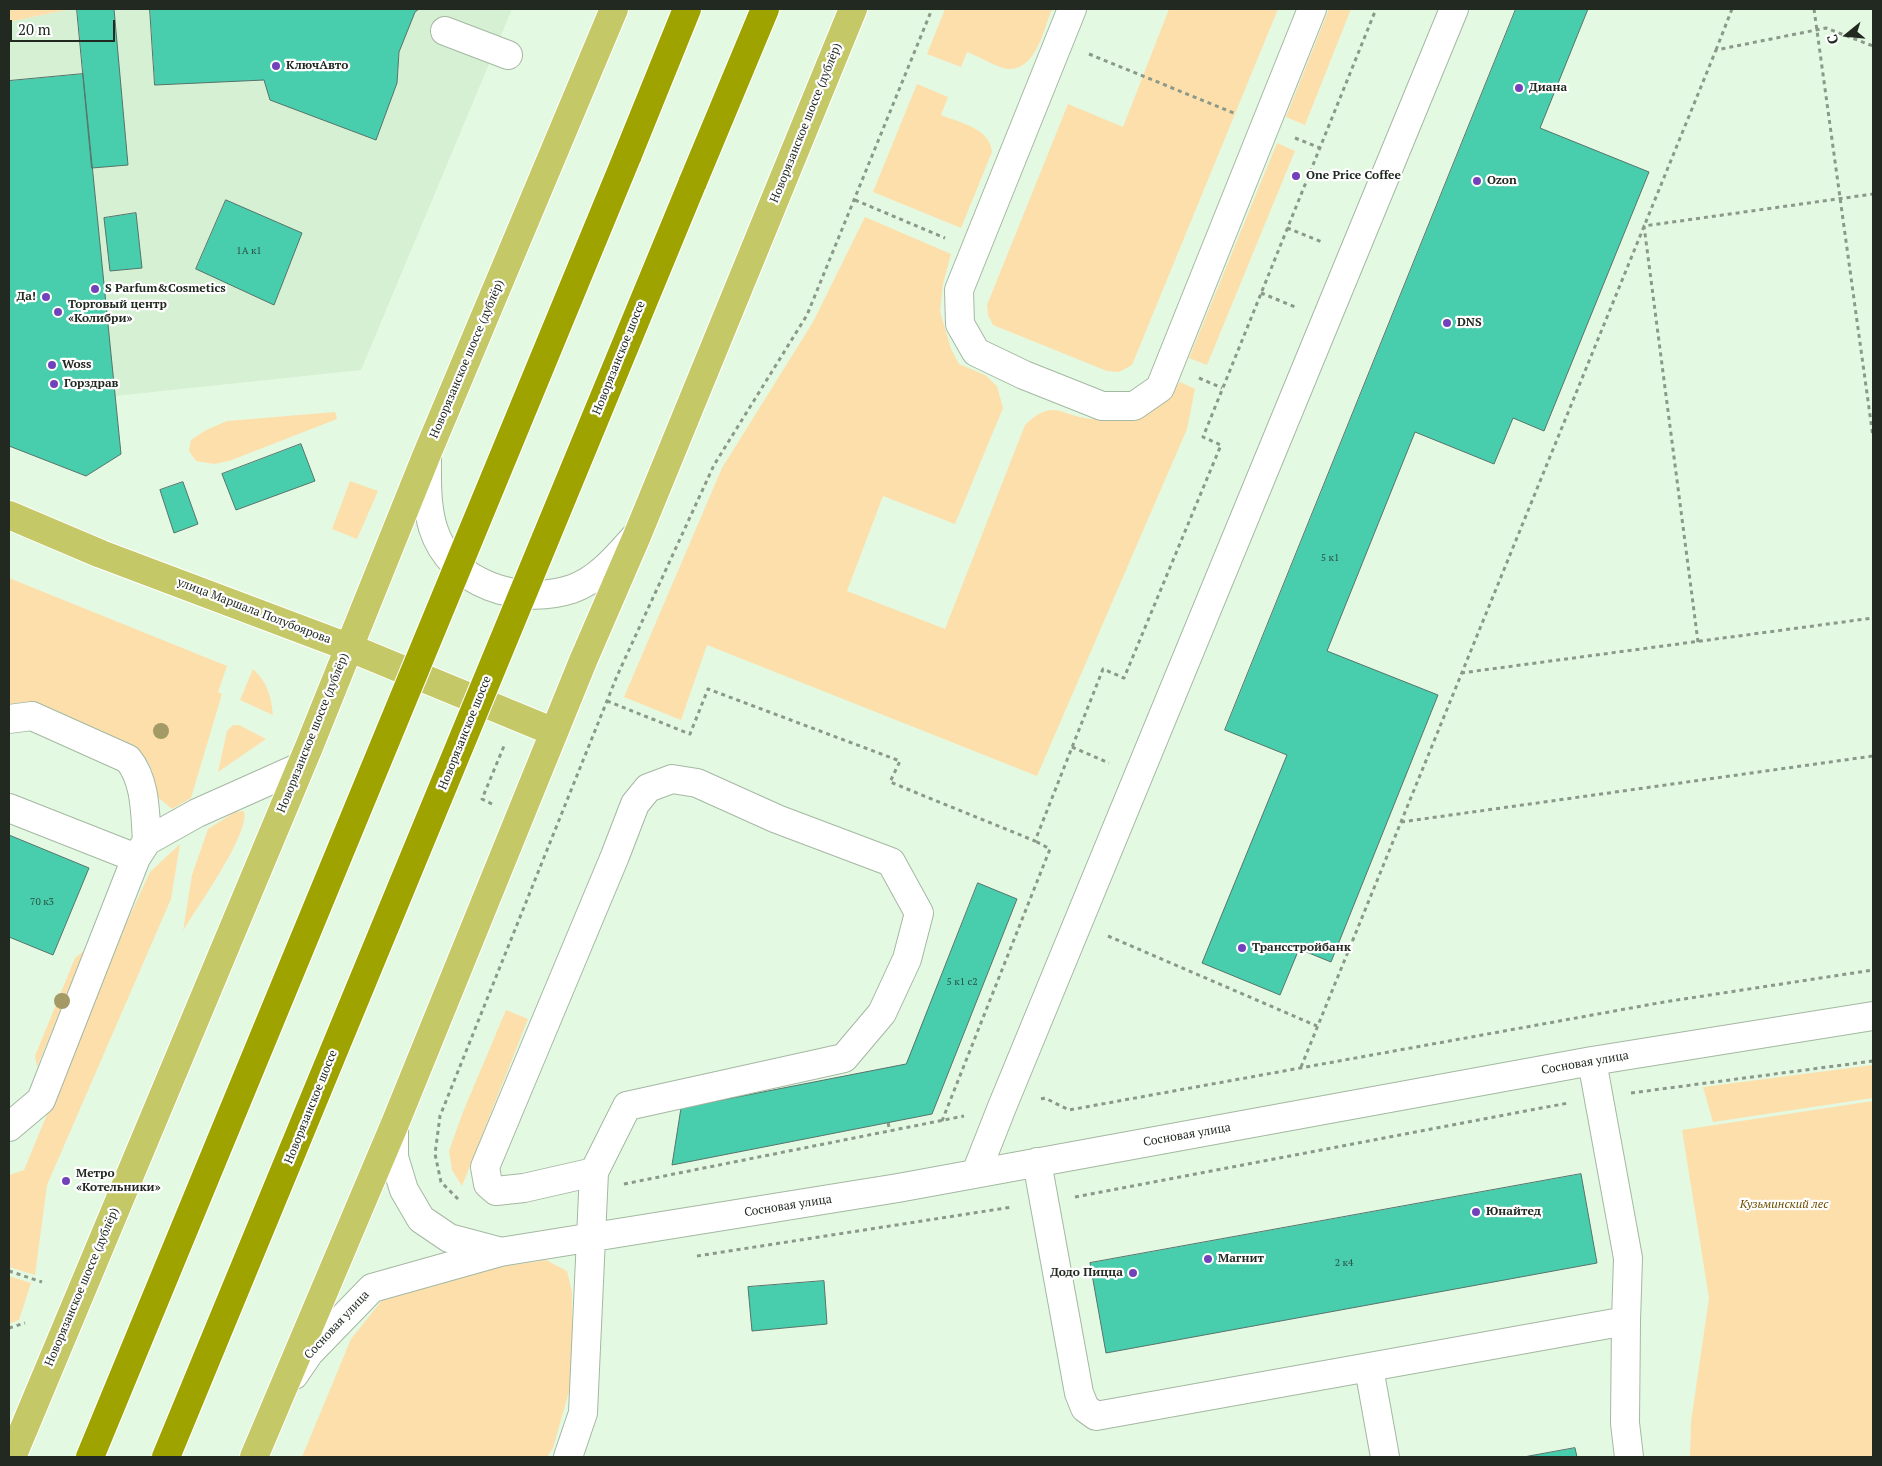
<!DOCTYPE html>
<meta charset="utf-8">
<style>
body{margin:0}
#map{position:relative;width:1882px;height:1466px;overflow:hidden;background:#e4f9e2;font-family:"PT Serif",serif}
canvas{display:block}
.frame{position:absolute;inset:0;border:10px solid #212921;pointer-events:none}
.north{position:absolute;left:1822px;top:10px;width:50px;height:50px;-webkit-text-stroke:4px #fff;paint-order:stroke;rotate:253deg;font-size:14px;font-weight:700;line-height:20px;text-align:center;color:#212921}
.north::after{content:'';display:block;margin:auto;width:18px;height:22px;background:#212921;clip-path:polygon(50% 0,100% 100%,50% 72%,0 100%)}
.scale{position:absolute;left:10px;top:20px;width:105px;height:22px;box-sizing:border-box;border:2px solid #212921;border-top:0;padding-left:6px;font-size:15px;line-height:18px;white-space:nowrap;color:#212921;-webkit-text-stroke:4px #fff;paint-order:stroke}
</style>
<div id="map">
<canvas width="1882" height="1466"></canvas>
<div class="frame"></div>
<div class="north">С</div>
<div class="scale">20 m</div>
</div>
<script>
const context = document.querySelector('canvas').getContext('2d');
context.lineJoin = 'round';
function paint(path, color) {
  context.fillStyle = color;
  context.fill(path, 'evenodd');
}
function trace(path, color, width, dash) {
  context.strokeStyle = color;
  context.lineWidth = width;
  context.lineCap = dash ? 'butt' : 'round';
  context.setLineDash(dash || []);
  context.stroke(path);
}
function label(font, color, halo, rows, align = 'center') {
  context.font = font + ' "PT Serif",serif';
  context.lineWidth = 4.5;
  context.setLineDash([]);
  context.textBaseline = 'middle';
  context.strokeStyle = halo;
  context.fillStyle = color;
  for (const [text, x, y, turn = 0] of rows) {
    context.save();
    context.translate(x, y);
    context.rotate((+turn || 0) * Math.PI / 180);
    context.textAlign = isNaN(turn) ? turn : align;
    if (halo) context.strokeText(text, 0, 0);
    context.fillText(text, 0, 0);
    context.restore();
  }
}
paint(new Path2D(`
 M71,9h441l-151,361 -246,26 6,58 -35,22 -77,-30v-424z`), '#d6f0d3');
paint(new Path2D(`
 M9,9h62l-62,13z
 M945,9h107c-8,19 -16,62 -44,60 -10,-1 -30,-13 -41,-17l-6,15 -34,-13z
 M1169,9h109l-146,356 -13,7 -12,-1 -114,-46 -5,-10 -1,-10 81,-201 55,23z
 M1329,9h22l-46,116 -19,-8z
 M917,84l31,13 -7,18c19,8 49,13 51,37l-31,76 -88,-36z
 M1277,143l18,8 -88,214 -18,-7z
 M865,217l86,37 -8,30 -3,27 11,38 8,15 26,11 12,11 6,22 -48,116 -72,-28 -36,95 98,38 80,-204c30,-29 37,-7 68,-6 19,1 58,-12 74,-22 5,-3 9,-10 13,-15l15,7 -8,40 -150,347 -330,-131 -26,75 -57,-23 98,-229 91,-146z
 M335,412l2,7 -108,42 -15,3 -18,-3 -7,-10 2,-11 15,-10 21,-9z
 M350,481l28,10 -21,48 -25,-10z
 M9,578l218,88 -9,26 4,2 -31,104 -19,11 -18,-15c0,-25 -3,-35 -24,-50l-105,-42 -16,2z
 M253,669c14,13 18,26 20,46l-33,-15z
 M233,725h6l27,14 -48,33 9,-41z
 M244,811c7,21 -48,98 -61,120l9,-56 16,-46 27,-17z
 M180,844l-9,55 -124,286 -12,90 -26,-8v-92l15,-5 102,-246 24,-52z
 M85,950l-48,117 -2,-11 40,-98z
 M506,1010l22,9 -66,167 -10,-16 -3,-19 14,-39z
 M1873,1065v33l-160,24 -10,-35z
 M1873,1101v356h-183l1,-35 18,-124 -27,-168z
 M546,1260l21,11 5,21v89l-19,67 -6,9h-245l49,-118 32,-40 97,-29z
 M9,1276l22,7 -12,37 -10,4z`), '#fddfac');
const building = new Path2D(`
 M77,9h37l14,156 -36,3z
 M150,9h269l-4,3 -16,40 -2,31 -21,57 -106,-40 -6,-20 -109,5z
 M1516,9h72l-48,119 109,44 -105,259 -31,-13 -19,46 -79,-32 -88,219 111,44 -107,267 -32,-13 -19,46 -78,-32 85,-208 -62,-25z
 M83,74l38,380 -35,22 -77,-30v-365z
 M226,200l76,33 -28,72 -78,-36z
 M136,213l6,55 -32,3 -6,-53z
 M301,444l14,37 -79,29 -14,-36z
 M183,482l15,42 -24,9 -14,-43z
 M9,835l80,33 -36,87 -44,-18z
 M978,883l39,16 -85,215 -260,51 9,-57 225,-44z
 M1581,1174l16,89 -491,90 -16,-90z
 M824,1281l3,43 -75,7 -4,-44z
 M1575,1448l2,9h-53z`);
paint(building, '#48cdad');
trace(building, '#56746b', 1);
const minor = new Path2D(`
 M1072,9l-113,281 1,34 16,28 48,23 78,31h32l26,-18 152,-379
 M445,31l63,24
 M427,456c0,25 -1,48 6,72 18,57 87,78 139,61 26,-9 45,-32 62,-51
 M9,719l23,-3 96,43c18,22 17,54 19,82
 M9,808l127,50 -95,242 -32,27
 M138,855l9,-14 50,-28 103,-46
 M394,1126v31l10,33 17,29 28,19 49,13
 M1037,1162l42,231 6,15 11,8 530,-95 2,-63 -36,-197
 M976,1173l26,-66 452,-1098
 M1626,1321l-1,102 4,34
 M1369,1368l16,89
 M294,1375l15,-22 63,-65 128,-36 398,-64 694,-127 281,-45
 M568,1457l15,-44 11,-241 33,-66 217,-48 38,-45 25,-54 12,-46 -28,-51 -114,-43 -80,-36 -25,-4 -24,9 -13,16 -20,52 -130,311 3,17 8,7 28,-3 70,-16`);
const major = new Path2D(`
 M9,515l92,39 247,93 206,85
 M12,1457l297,-710 118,-293 187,-445
 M254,1457l140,-331 189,-465 54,-125 216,-527`);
const highway = new Path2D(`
 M627,157l60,-148
 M692,184l73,-175`);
trace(minor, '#a4b8a2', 30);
trace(major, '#fff', 30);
trace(highway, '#fff', 30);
trace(new Path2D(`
 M1814,9l59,428
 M1716,50l16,-41
 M1089,54l147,60
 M1295,138l25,10
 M855,200l90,38
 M1287,228l35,14
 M1261,293l37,15
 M1199,378l23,10
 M1698,642l-54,-416 229,-32
 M1461,673l412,-55
 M607,701l83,33 18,-45 192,72 -10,21 145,59 68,-172 21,9 97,-233 -18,-8 173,-428
 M1072,747l37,16
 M492,804l-10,-5 22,-53
 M1401,822l472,-66
 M1108,936l209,90
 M1301,1067l415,-1017 110,-22 47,18
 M1631,1093l242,-32
 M1041,1099l4,-1 24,12 595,-108 209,-32
 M942,1121l108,-272 -15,-8
 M888,1123l2,8
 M624,1184l340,-68
 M1075,1197l493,-94
 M458,1199l-17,-17 -6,-28 5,-38 177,-440 97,-211 93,-150 125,-306
 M697,1256l315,-49
 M9,1271l33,11
 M9,1328l16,-5`), '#8a9989', 3, [4, 4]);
trace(minor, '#fff', 28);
trace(major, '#c5c866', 28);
trace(highway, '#9fa300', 28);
const highwayBridge = new Path2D(`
 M90,1457l537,-1300
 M166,1457l526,-1273`);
trace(highwayBridge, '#fff', 30, []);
trace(highwayBridge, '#9fa300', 28);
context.fillStyle = '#a39a66';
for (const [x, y] of [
 [161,731],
 [62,1001]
]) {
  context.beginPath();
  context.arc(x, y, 8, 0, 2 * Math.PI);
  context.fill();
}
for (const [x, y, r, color] of [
 [276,66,5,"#7242ba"],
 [1519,88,5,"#7242ba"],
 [1296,176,5,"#7242ba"],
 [1477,181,5,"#7242ba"],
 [95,289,5,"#7242ba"],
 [46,297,5,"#7242ba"],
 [58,312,5,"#7242ba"],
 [1447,323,5,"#7242ba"],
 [52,365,5,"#7242ba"],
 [54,384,5,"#7242ba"],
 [1242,948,5,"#7242ba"],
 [66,1181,5,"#7242ba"],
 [1476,1212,5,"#7242ba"],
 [1208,1259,5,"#7242ba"],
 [1133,1273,5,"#7242ba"]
]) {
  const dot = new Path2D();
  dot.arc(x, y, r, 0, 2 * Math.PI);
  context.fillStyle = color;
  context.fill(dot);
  trace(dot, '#fff', 2);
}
label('10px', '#2b5244', null, [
 ["1А к1",249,251],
 ["5 к1",1330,558],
 ["70 к3",42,902],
 ["5 к1 с2",962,982],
 ["2 к4",1344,1263]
]);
label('bold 12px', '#212921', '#fff', [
 ["КлючАвто",286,66],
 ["Диана",1529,88],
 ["One Price Coffee",1306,176],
 ["Ozon",1487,181],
 ["S Parfum&Cosmetics",105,289],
 ["Да!",36,297,"right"],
 ["Торговый центр",68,305],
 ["«Колибри»",68,319],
 ["DNS",1457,323],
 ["Woss",62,365],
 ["Горздрав",64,384],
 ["Трансстройбанк",1252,948],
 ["Метро",76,1174],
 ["«Котельники»",76,1188],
 ["Юнайтед",1486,1212],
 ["Магнит",1218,1259],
 ["Додо Пицца",1123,1273,"right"]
], 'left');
label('12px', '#212921', '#fff', [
 ["Новорязанское шоссе (дублёр)",806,123,-68],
 ["Новорязанское шоссе",619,358,-68],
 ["Новорязанское шоссе (дублёр)",467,359,-67],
 ["улица Маршала Полубоярова",254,611,21],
 ["Новорязанское шоссе (дублёр)",313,733,-68],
 ["Новорязанское шоссе",465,733,-68],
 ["Сосновая улица",1585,1063,-10],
 ["Новорязанское шоссе",311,1107,-68],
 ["Сосновая улица",1187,1135,-10],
 ["Сосновая улица",788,1206,-9],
 ["Новорязанское шоссе (дублёр)",82,1287,-67],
 ["Сосновая улица",337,1325,-47]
]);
label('italic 12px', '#6d4d00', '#fff', [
 ["Кузьминский лес",1784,1205]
]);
</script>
